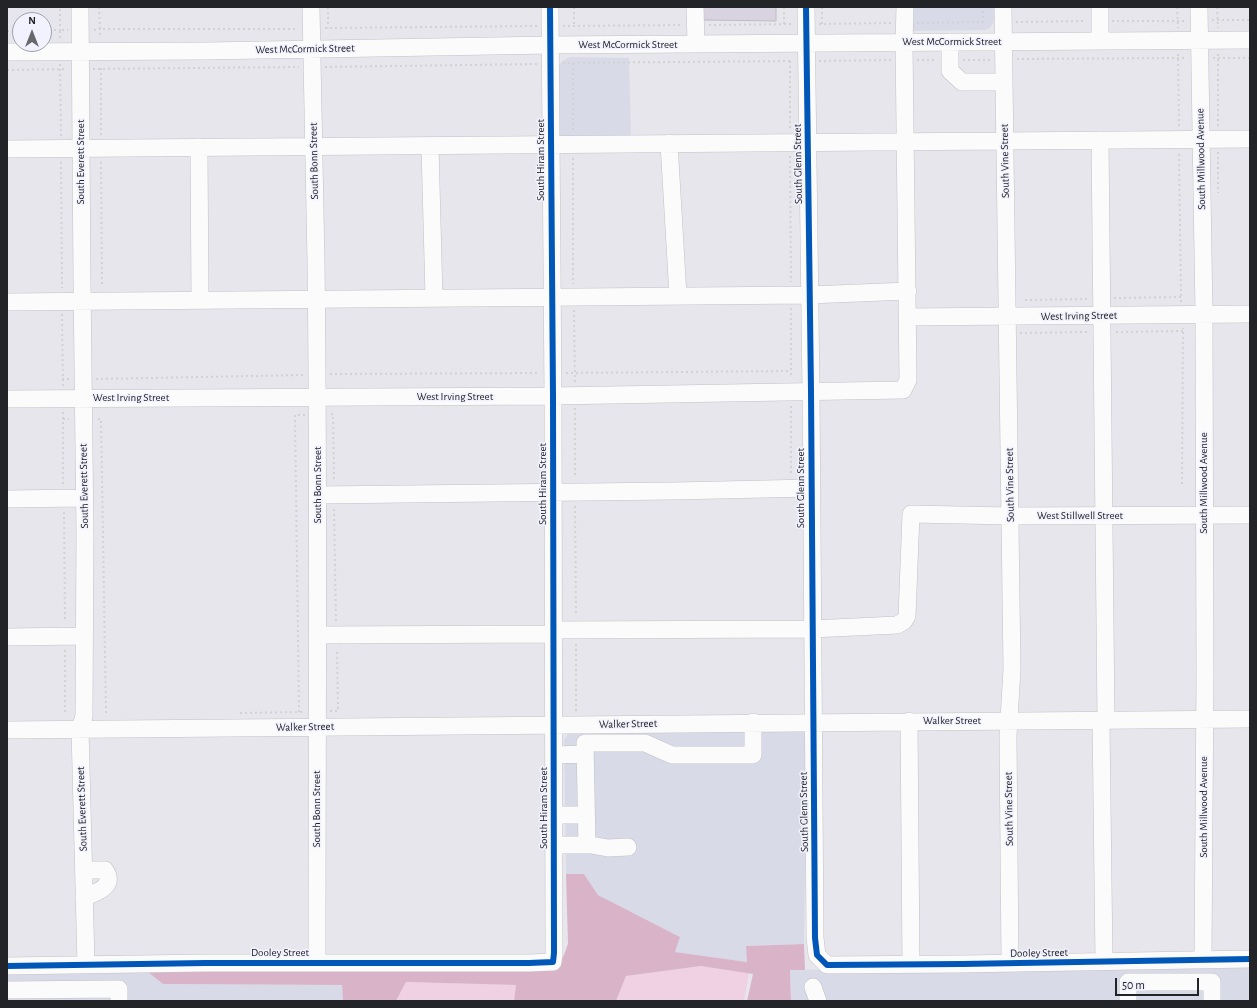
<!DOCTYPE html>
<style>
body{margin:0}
#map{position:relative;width:1257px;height:1008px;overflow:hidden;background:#e6e6ec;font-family:"Alegreya Sans",sans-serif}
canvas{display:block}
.frame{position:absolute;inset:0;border:8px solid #232428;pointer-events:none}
.north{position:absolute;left:12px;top:12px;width:40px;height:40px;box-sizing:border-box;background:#f1f2fd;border:1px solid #9fa0a8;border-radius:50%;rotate:0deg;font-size:11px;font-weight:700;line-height:16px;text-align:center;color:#232428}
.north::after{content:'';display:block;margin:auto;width:14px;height:18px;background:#67686d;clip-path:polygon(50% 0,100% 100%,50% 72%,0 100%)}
.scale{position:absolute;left:1115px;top:978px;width:84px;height:18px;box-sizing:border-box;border:2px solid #232428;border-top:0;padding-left:5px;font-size:12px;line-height:14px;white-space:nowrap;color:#232428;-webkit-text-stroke:3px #f1f2fd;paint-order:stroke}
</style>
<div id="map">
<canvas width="1257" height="1008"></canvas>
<div class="frame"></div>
<div class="north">N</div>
<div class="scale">50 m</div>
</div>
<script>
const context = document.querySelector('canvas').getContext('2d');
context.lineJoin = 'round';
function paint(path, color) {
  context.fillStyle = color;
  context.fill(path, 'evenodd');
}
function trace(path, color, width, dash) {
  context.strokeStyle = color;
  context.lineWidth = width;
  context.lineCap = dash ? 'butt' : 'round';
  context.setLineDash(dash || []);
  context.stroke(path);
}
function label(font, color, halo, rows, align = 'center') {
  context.font = font + ' "Alegreya Sans",sans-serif';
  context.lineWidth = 3;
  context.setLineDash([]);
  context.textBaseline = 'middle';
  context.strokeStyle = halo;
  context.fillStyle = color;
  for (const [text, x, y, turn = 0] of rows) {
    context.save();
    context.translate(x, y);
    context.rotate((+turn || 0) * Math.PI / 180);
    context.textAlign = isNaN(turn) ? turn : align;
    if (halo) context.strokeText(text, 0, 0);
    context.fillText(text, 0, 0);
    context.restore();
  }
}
paint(new Path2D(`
 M906,7h90v6l-2,9 -4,6 -5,2 -79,1z
 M570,57l59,1 2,82h-72l-1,-73 4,-6z
 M801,730l6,5 -3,209 -58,2 1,16 -73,-10 6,-15 -82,-42 -14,-21h-18l-2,-134 4,-6 10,-3z
 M1250,965v36h-459l-1,-31z
 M148,972l15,12 179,1 1,16h-336v-28z`), '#d9dae7');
paint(new Path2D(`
 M701,966l48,7 -5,28h-128l10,-25z
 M406,982l111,3 -3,16h-118z`), '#f0d1e3');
paint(new Path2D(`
 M566,874h18l14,21 82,42 -5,15 72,10 -1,-16 58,-2 1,26h-15l1,31h-44l6,-27 -52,-8 -75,10 -10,25h-102l2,-16 -110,-3 -10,19h-53l-1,-16 -179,-1 -15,-12 404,-2 10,-10 6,-16z`), '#d9b4c9');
const building = new Path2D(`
 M701,7h75v14l-75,-1z`);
paint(building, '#d9d2e0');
trace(building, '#bdbcc0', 1);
const minor = new Path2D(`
 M80,7l2,276 3,250 -1,183 -4,13 6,235
 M311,7c1,85 4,170 5,255 3,233 1,467 1,701
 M695,7l1,37
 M806,7l5,384 4,547 2,17 10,10 135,-1 288,-5
 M1003,7l9,662 -4,67 2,227
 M1100,7v34
 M1199,7l5,307 1,363 -2,282
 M950,42v29l12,11h42
 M7,52l199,-1 344,-6 700,-5
 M1100,140l6,580
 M669,143l9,153
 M430,146l4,152
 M199,147l1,153
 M7,149l1243,-10
 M7,302l802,-7 99,-4
 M908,317l342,-3
 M7,399l546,-3 350,-6 5,-10 -4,-337 1,-36
 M318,495l356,-4 137,-3
 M7,499l77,-1
 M553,630l259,-1 85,-4 7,-4 3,-5 4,-102 99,2 240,-1
 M318,635l235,-1
 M7,637l77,-1
 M1101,720l3,241
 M909,721l2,243
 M7,730l1243,-11
 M554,755l31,-1
 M554,815h32
 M554,845h37l17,3 20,-1
 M587,845l-2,-102h60l27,12h81v-33
 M84,870h21c11,17 -9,22 -21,28
 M7,966l199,-3h323l24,-1 1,-9 -1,-557 -3,-389
 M813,987l5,14
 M7,990l112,-1v12
 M1128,1001v-19h84v19`);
trace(minor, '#c1c1c5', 18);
trace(new Path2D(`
 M99,7l1,22h197
 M328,7v21
 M574,7v19
 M784,7v17
 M822,7v17
 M1177,7l1,21
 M1217,7l1,21
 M1212,20h38
 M1112,21h74
 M1016,22l70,-1
 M917,23l66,-1v-15
 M819,24l72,-1
 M709,25l84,-1
 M563,26l120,-1
 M325,28l212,-2
 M44,30h16v-23
 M94,30l6,-1v8
 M7,31h13
 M60,38v-8h8
 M1178,54l1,72
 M1218,54v72
 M1213,58h37
 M1017,59l170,-1
 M917,60h20
 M963,60h28
 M790,61v69
 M819,61l72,-1
 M563,63l230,-2
 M573,63v69
 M60,64l1,72
 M325,67l212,-3
 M101,68v67
 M93,69l206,-2
 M7,70l60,-1
 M1218,152v41
 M1179,154l2,143
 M790,156l1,126
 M573,158v126
 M61,162l1,126
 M101,162l1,125
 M1114,298l67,-1v5
 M1025,300l63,-1
 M791,308v70
 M574,310l1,72
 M62,314l1,72
 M1116,332l67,-1
 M1020,333l68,-1
 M566,373l225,-2
 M330,374l210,-1
 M62,379h8
 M96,379l208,-4
 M791,406v69
 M575,408v70
 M63,412v7
 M331,414h2l1,68
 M98,419h3l5,295
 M63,484v-65h6
 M1182,484l1,-156
 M575,506l1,110
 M334,509l2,113
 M64,512l1,110
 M576,644v67
 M65,650v65
 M330,711h8l-1,-62
 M299,712l-4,-297h10
 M240,713l64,-1`), '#d2d2d3', 2, [2, 3]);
trace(minor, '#fbfbfc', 17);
trace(new Path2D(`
 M806,7l5,384 4,547 2,17 10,10 135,-1 288,-5
 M7,966l199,-3h323l24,-1 1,-9 -1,-557 -3,-389`), '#0057b8', 6);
label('11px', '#232428', '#f1f2fd', [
 ["West McCormick Street",952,42],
 ["West McCormick Street",628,45],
 ["West McCormick Street",305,49,-1],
 ["South Millwood Avenue",1201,159,-91],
 ["South Hiram Street",541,160,-90],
 ["South Bonn Street",314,161,-91],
 ["South Vine Street",1005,161,-91],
 ["South Everett Street",81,162,-90],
 ["South Glenn Street",798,164,-91],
 ["West Irving Street",1079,316,-1],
 ["West Irving Street",455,397],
 ["West Irving Street",131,398],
 ["South Millwood Avenue",1204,483,-90],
 ["South Hiram Street",543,484,-90],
 ["South Bonn Street",318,485,-90],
 ["South Vine Street",1010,485,-91],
 ["South Everett Street",84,486,-91],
 ["South Glenn Street",801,488,-90],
 ["West Stillwell Street",1080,516],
 ["Walker Street",952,721],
 ["Walker Street",628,724,-1],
 ["Walker Street",305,727,-1],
 ["South Millwood Avenue",1204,807,-90],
 ["South Hiram Street",544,808,-90],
 ["South Everett Street",82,809,-92],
 ["South Bonn Street",317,809,-90],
 ["South Vine Street",1009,809,-91],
 ["South Glenn Street",804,812,-91],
 ["Dooley Street",280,953],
 ["Dooley Street",1039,953,-1]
]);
</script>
